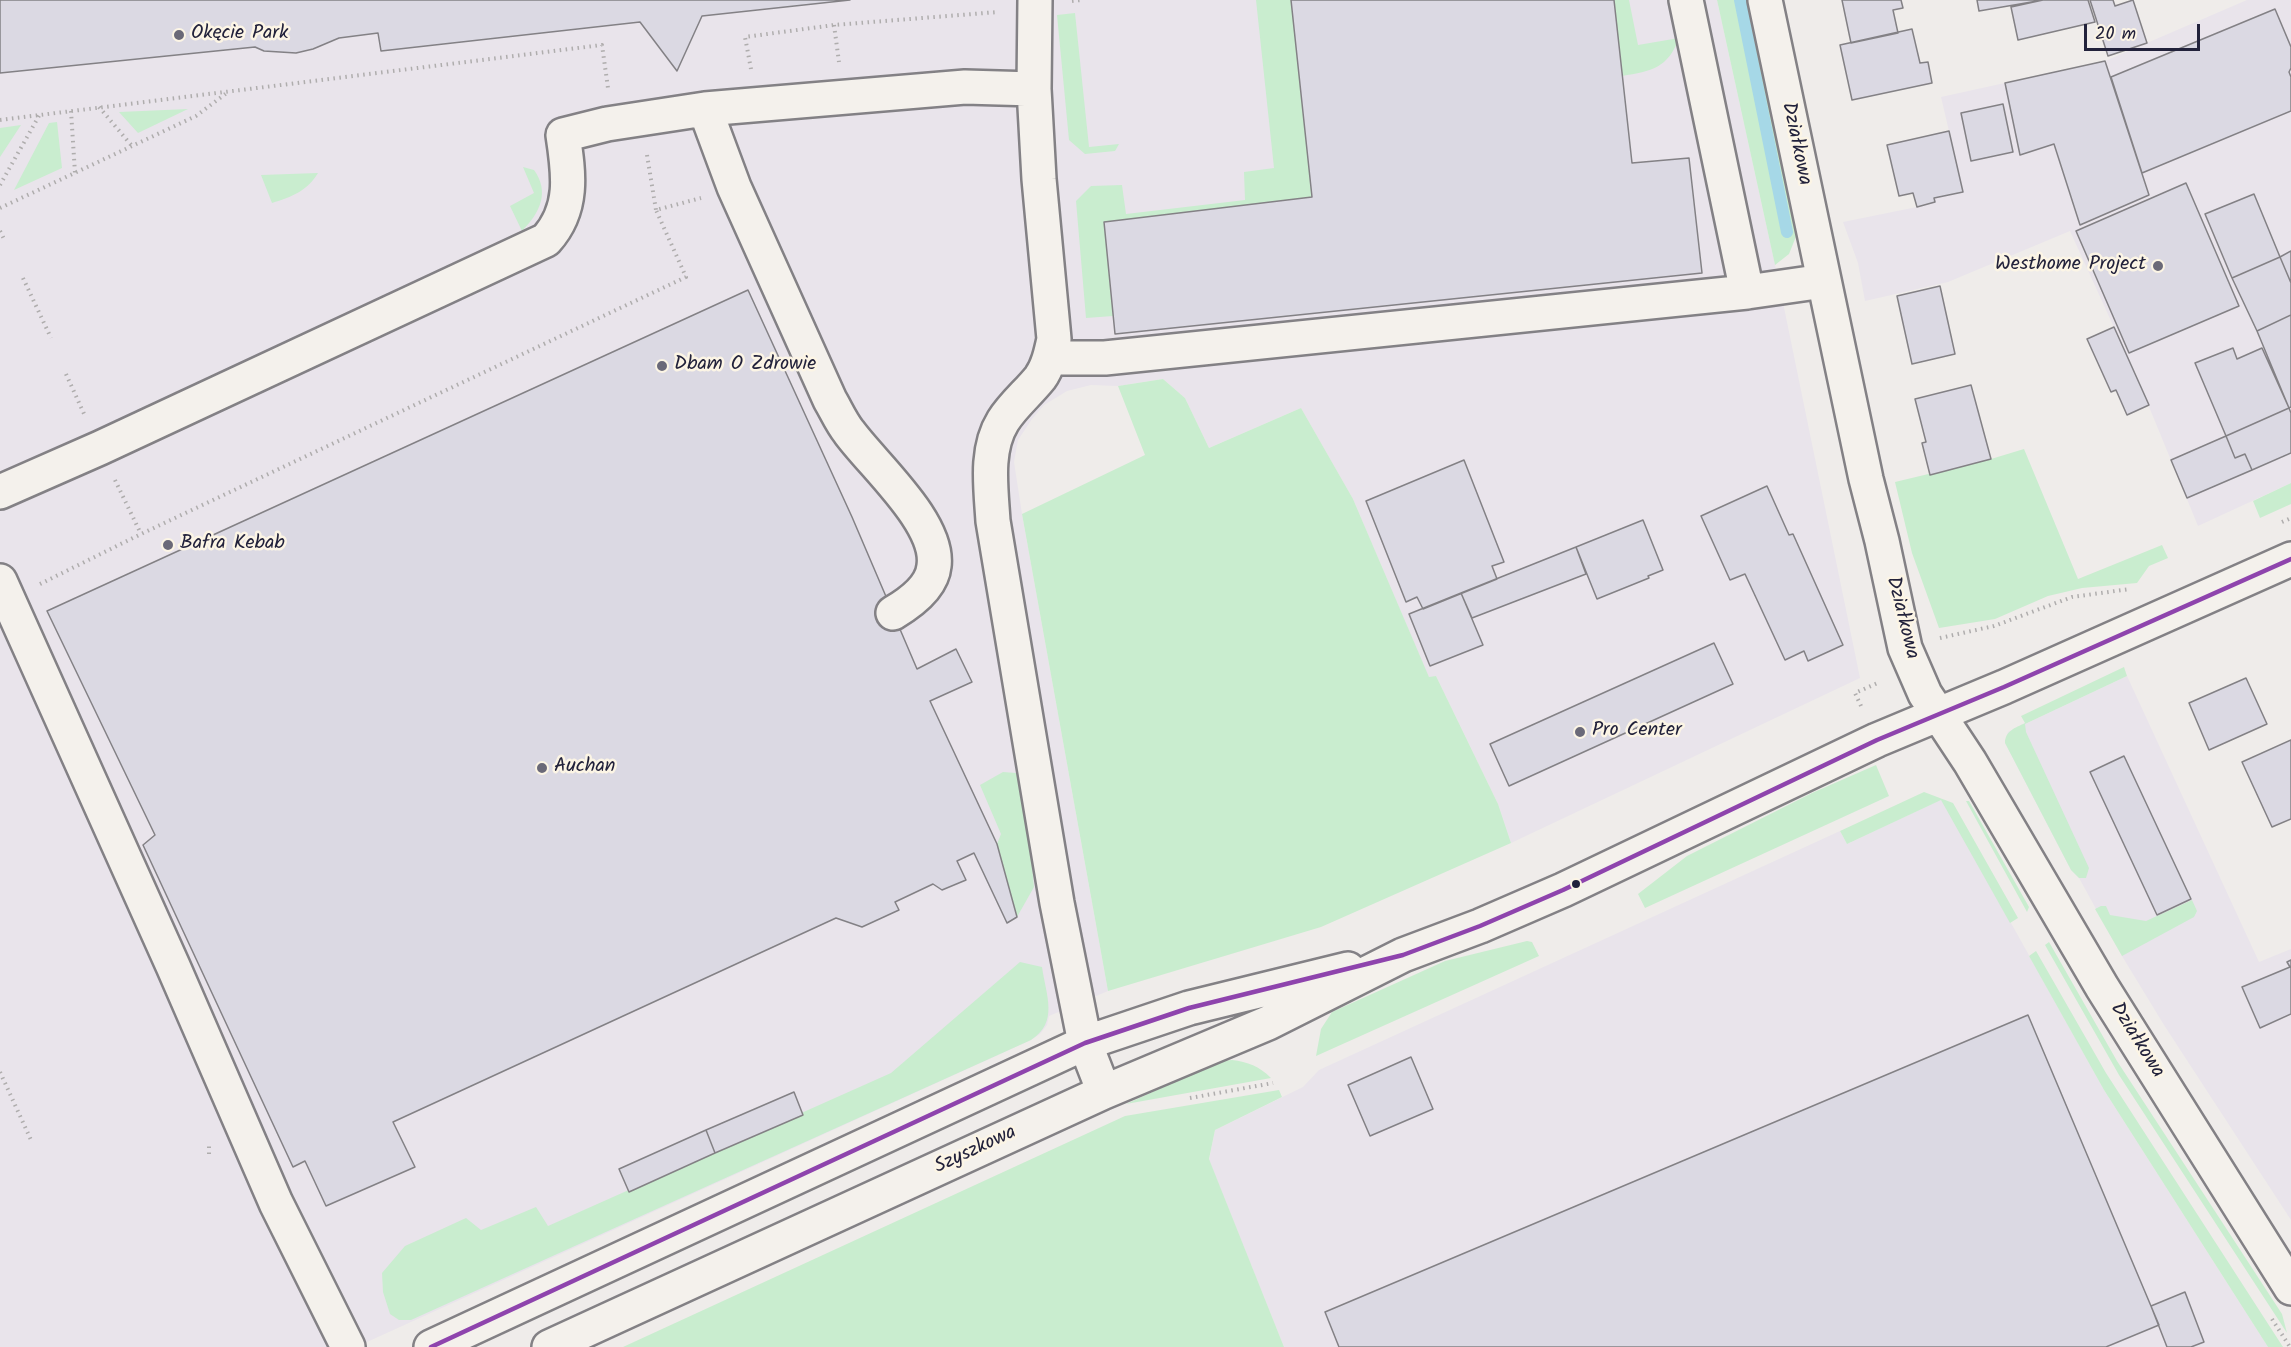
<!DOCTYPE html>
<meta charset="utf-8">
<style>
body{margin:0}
#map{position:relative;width:2291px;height:1347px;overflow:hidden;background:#efecea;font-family:Kalam,sans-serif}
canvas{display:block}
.scale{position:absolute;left:2084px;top:24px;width:116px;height:27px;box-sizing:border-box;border:3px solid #22223b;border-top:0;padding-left:8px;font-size:18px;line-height:21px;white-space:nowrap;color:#22223b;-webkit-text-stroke:4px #fcf5e5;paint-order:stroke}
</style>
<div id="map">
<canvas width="2291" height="1347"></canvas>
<div class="scale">20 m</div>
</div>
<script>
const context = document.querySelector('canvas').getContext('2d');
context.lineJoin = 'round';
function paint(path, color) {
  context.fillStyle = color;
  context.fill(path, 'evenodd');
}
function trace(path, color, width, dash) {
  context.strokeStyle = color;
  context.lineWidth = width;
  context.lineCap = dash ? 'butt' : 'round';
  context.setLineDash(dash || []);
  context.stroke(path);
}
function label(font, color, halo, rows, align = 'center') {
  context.font = font + ' Kalam,sans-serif';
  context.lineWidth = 5;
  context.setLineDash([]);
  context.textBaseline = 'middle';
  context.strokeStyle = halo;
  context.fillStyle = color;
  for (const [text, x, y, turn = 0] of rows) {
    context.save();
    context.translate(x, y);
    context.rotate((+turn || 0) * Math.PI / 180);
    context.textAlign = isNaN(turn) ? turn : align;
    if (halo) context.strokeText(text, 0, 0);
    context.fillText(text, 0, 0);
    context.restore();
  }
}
paint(new Path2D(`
 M0,0h1717l63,288 80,390 -349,165 -13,-39 -62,-128 -7,2 -76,-179 -52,-91 -92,40 -24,-50 -22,-19 -45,7 -27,-1 -24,6 -23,14 -12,14 -14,21 -4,22 8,52 86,477 -59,25 -2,9 -7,9 -9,6 -675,307h-356z
 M2247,0h44v483l-93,43 -60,-146 -68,-149 -122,51 -83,19 -7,-38 -15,-41 74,-15 17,-5v-4l29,-7 -22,-94 164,-36z
 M2127,676l132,286 32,-13v271l-127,-195 -42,-69 -43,-78 -8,-8 -66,-127 3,-11z
 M1942,799l162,291 164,257h-984l-75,-187 6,-30 88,-43 16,-17 521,-239 7,13z`), '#e9e4eb');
paint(new Path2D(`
 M1256,0h35l21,197 -208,25 9,94 -27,2 -10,-117 15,-15 31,-1 4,29 119,-14 -1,-28 30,-4z
 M1614,0h15l9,45 41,-7c-11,30 -27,33 -57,38z
 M1717,0h32l48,234 -8,20 -14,11z
 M1075,13l14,134 30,-3 -4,7 -30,3 -16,-14 -12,-125z
 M188,109l-50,24 -19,-21z
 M57,122l5,46 -48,22 35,-67z
 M21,125l-21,32v-29z
 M523,167l11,3c16,22 6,43 -12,61l-12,-25 24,-13z
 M318,173c-11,18 -26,24 -46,30l-11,-28z
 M1163,379l22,19 24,50 92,-40 52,91 76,178 7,-1 62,128 13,39 -190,84 -213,64 -86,-477 123,-59 -27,-69z
 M2024,449l54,130 84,-34 6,13 -19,8 -12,17 -55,5 -34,8 -53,23 -56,9 -27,-75 -17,-71 96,-23z
 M2291,483v21l-31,14 -7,-17z
 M2124,667l3,9 -102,48 1,8 63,136 -3,10h-7l-8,-8 -66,-127c0,-12 10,-15 20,-20l-4,-7z
 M1876,765l13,31 -244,112 -7,-14 49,-38 125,-63z
 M1003,772l13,1 8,10 10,104 -17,30 -20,-73 4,-10 -21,-49z
 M1924,792l29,11 65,115 -8,5 -69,-123 -94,44 -7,-13z
 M1966,801h3l60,106 -2,5z
 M2192,900l5,11 -3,6 -72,39 -27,-47 6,-3h5l4,9 36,6z
 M1527,941l5,1 7,14 -223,100 5,-27 11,-17 113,-51z
 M2049,942l68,119 165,253 5,19 -168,-258 -74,-130z
 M2036,951l70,122 177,274h-15l-164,-257 -75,-134z
 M1020,962l22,5c4,28 17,55 -11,73l-620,280h-12l-9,-6 -7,-22 -1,-19 23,-27 61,-28 15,12 55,-23 12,19 343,-153z
 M1232,1060c16,2 27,6 39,18l-145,26 95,-43z
 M1279,1090l3,7 -67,33 -6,29 75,188h-661l502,-231z`), '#c9edcf');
trace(new Path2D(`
 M1740,0l47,232`), '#a6d8e7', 12);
const building = new Path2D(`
 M0,0h850l-148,16 -25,55 -37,-49 -259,29 -3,-18 -39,5 -26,11 -17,4 -32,-2 -9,-4 -255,26z
 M1291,0h323l18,163 57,-5 13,115 -587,61 -11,-112 208,-25z
 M1842,0h59l2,8 -10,2 5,23 -47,10z
 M1977,0h66l-64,11z
 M2043,0h45l7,22 -77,18 -7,-33z
 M2090,0h23l2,6 18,-6 14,43 -39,13z
 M2275,9l16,38v21l-2,4 2,5v34l-149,62 -31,-96z
 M1912,29l8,34 8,-1 4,21 -80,17 -12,-55z
 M2105,61l44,134 -69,30 -26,-81 -34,11 -15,-72z
 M2003,104l10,48 -42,9 -10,-48z
 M1949,131l14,61 -29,6 1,4 -18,5 -4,-14 -14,3 -12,-51z
 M2186,183l53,123 -110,47 -53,-122z
 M2254,194l26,63 -48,21 -27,-64z
 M2291,251v32l-11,-26z
 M2280,257l11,26v32l-34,16 -25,-53z
 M1940,286l15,68 -43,10 -15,-68z
 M748,290l104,227 65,152 39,-20 16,33 -42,19 67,143 20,73 -10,6 -33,-70 -17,8 9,19 -24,10 -9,-6 -38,18 4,8 -37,17 -26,-9 -443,204 22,45 -89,39 -21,-45 -12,6 -150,-322 12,-10 -108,-224z
 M2291,315v92l-2,1 -32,-77z
 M2114,327l35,78 -22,10 -11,-25 -5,2 -24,-53z
 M2233,348l4,11 25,-11 27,60 -63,28 -31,-73z
 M1971,385l20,74 -61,16 -8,-32 4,-1 -11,-43z
 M2289,408l2,5v40l-39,17 -7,-16 -10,4 -9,-22z
 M2226,436l9,22 10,-4 7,16 -65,28 -16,-38z
 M1464,460l40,102 -12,4 5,13 -74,30 -6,-12 -11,5 -40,-101z
 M1767,486l22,49 4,-1 50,111 -35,16 -4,-10 -19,9 -40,-86 -15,6 -29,-64z
 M1643,520l20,50 -15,6 1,2 -52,21 -21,-52z
 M1576,547l10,27 -114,44 -11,-25z
 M1461,593l22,52 -53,21 -21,-52z
 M1714,643l19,41 -224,102 -19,-42z
 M2246,678l21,46 -58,26 -20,-47z
 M2291,740v79l-19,8 -30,-65z
 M2124,756l67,143 -34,16 -67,-143z
 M2291,960v54l-31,14 -18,-41 48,-20 -3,-5z
 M2028,1015l131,310 -53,22h-767l-14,-35z
 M1411,1057l22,52 -63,27 -22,-51z
 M794,1092l9,23 -88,38 -9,-23z
 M706,1130l9,23 -86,39 -10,-23z
 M2185,1292l19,50 -13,5h-24l-16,-41z`);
paint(building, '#dbd9e3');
trace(building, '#838185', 1.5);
const minor = new Path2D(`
 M1686,0l61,292
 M1765,0l101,479 16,62 23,107 20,46 45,68 132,225 189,301
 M1034,89l1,-89
 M705,109l29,78 96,213c6,10 11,22 19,32 24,33 91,91 85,134 -2,21 -24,37 -41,47
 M1050,358h55l642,-66 77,-11
 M0,492l100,-44 446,-208c28,-31 23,-66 17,-105l44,-11 98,-15 260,-22 69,2 5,90 15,160c-3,14 -6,28 -14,39 -12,15 -27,27 -37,43 -18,29 -12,67 -10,100l64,382 28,140 19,49
 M0,581l173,385 103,237 72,144
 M431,1347l654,-304 104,-35 159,-39
 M549,1347l555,-255 164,-69 135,-68 77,-29 83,-36 314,-150 127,-53 287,-128`);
trace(minor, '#838185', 38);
trace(new Path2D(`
 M1072,1l9,-1
 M834,25l5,37
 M751,69l-6,-32 89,-12 164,-13
 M99,107l33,39
 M71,111l4,62
 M0,120l602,-75 6,43
 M647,155l9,55
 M0,185l40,-71
 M0,208l196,-92 32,-24
 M0,231l5,10
 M23,278l28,60
 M66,374l19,42
 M115,480l26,54
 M2282,522l9,-4
 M40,584l101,-50 545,-257 -30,-67 45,-12
 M1940,638l54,-12 78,-29 58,-8
 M1861,706l-6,-13 25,-11
 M0,1072l31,68
 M1190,1098l83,-15
 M209,1154v-12
 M2272,1319l18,28`), '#afadad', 4, [1.5, 4.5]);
trace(minor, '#f4f1ec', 33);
trace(new Path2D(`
 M431,1347l654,-304 104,-35 214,-53 77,-29 83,-36 314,-150 127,-53 287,-128`), '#8e44ad', 4.5);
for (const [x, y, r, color] of [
 [179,35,6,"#6a6978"],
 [2158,266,6,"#6a6978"],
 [662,366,6,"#6a6978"],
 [168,545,6,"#6a6978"],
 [1580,732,6,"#6a6978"],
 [542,768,6,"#6a6978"],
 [1576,884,5,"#22223b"]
]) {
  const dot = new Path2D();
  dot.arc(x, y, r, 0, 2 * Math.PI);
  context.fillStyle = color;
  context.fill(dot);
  trace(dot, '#fcf5e5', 2);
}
label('20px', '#22223b', '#fcf5e5', [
 ["Okęcie Park",191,35],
 ["Westhome Project",2146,266,"right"],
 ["Dbam O Zdrowie",674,366],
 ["Bafra Kebab",180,545],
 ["Pro Center",1592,732],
 ["Auchan",554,768]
], 'left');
label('20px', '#22223b', '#fcf5e5', [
 ["Działkowa",1795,144,78],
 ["Działkowa",1901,618,76],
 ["Działkowa",2136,1041,58],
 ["Szyszkowa",976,1151,-25]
]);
</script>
